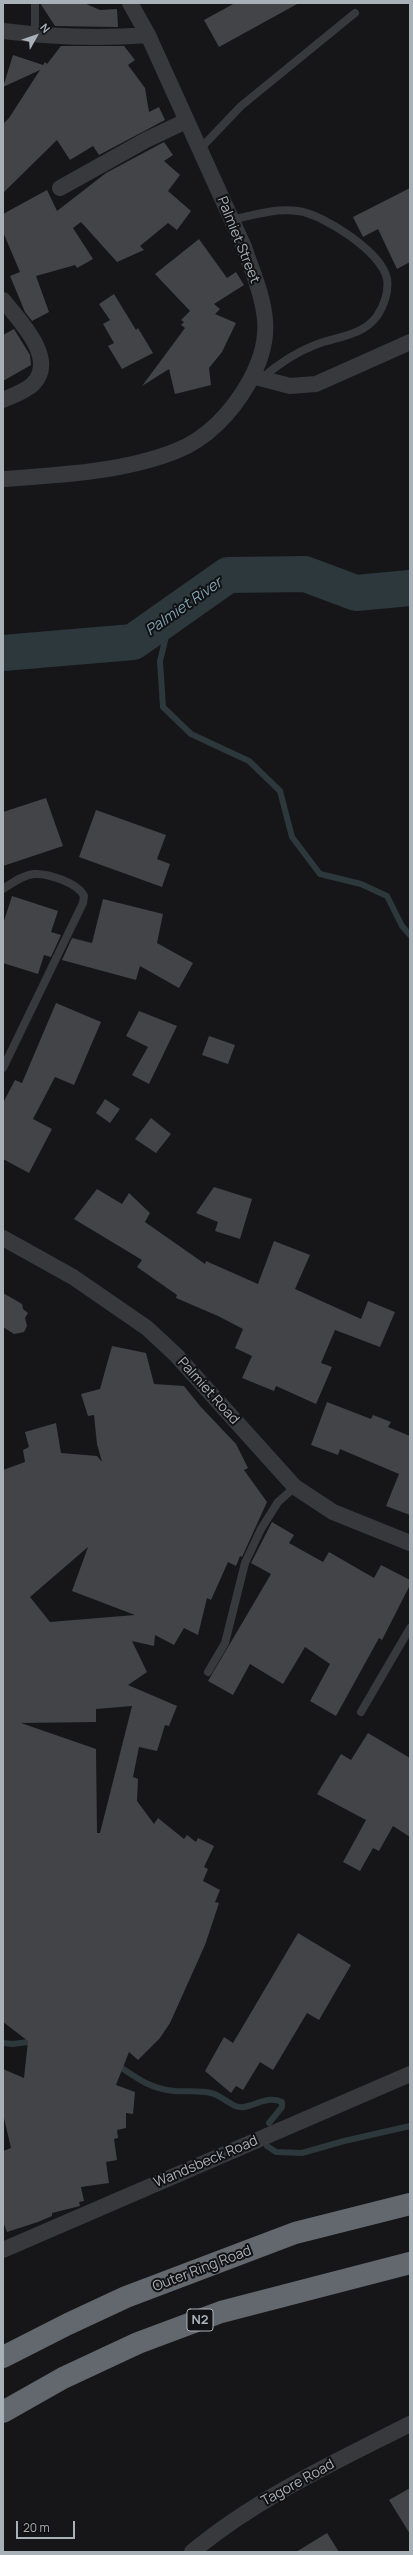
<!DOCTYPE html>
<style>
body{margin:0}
#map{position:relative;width:413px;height:2555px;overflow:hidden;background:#161618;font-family:Manrope,sans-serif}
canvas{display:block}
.frame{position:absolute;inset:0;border:4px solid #a8b0b8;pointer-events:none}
.north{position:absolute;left:16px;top:16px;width:40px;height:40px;-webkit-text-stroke:3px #111113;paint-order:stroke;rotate:50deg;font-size:11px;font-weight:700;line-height:16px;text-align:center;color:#a8b0b8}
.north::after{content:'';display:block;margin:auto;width:14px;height:18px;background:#a8b0b8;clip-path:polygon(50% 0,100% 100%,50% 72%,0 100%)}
.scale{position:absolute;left:16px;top:2521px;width:59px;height:18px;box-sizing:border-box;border:2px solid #a8b0b8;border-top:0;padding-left:5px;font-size:12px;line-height:14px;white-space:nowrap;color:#a8b0b8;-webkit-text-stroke:3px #111113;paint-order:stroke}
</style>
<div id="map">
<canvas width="413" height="2555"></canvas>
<div class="frame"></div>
<div class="north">N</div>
<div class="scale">20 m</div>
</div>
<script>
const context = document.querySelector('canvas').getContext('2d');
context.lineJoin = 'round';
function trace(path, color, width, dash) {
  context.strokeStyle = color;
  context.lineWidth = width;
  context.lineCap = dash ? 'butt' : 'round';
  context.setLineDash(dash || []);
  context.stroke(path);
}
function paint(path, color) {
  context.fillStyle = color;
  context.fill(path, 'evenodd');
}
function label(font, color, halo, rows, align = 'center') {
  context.font = font + ' Manrope,sans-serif';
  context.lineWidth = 4;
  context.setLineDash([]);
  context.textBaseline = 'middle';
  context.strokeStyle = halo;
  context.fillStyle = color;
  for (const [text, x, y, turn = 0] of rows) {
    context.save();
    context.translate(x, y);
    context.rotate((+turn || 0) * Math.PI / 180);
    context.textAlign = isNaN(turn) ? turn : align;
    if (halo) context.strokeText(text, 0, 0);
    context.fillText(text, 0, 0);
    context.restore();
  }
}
trace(new Path2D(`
 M171,616l-11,45 3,46 28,27 58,27 31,30 12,46 28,37 41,10 26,12 15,30 8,9
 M3,2043l10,1 23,-3
 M116,2064c19,13 34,25 58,27 12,1 25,-1 37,2 11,2 21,16 33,14 14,-3 24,-11 38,-5v5l-13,16
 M267,2146l9,6 26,1 42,-12 66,-15`), '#2c383c', 6);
trace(new Path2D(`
 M3,653l130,-11 95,-67 77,-1 51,19 54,-5`), '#2c383c', 36);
paint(new Path2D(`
 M40,3h44l16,7 17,-1 1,18 -63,-1z
 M235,3h64l-80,44 -15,-27z
 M61,46h63l11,14 -7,5 17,23 4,24 10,-5 6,13 -66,35 -6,-9 -23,14 -13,-20 -54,53v-69l6,-6 31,-48 -37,17 10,-32 30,10 2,-3 2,2z
 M164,142l9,13 -9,6 16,14 -12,16 23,20 -14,19 -9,-7 -28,23 4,4 -27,12 -36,-40 -8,6 20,31 -16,9 -2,-3 -39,11 13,36 -17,9 -7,-9 -15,-36 10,-4 -17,-40v-18l44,-24 10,21 49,-38z
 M410,188v74l-13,7 -19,-40 -15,8 -10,-20z
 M199,239l28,39 9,-6 8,13 -30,19 6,5 -5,5 21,9 -14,29 -13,16 2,17 -36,9 -6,-25 -27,17 43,-58 -4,-3 3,-3 -3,-2 9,-9 -35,-37z
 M114,294l22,36 2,-2 15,25 -31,16 -14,-23 6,-3 -11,-19 7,-4 -11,-16z
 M14,329l16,26 1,10 -28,16v-46z
 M46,798l17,48 -60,20v-54z
 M96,810l70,25 -9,24 13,5 -8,23 -83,-30z
 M12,896l46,15 -7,21 10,3 -10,22 -7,-2 -6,19 -35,-11v-39z
 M103,899l60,15 -6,29 36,20 -14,25 -39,-22 -4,14 -74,-20 10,-22 20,5z
 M56,1003l45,19 -27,63 -19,-8 -22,42 19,10 -23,44 -26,-14v-56l12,-23 7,3z
 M139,1011l38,15 -28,58 -17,-9 16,-28 -22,-11z
 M209,1036l26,9 -7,19 -26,-9z
 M105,1099l15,10 -10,14 -14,-10z
 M151,1118l20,16 -15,19 -21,-14z
 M214,1187l38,12 -12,40 -25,-8 3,-9 -22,-9z
 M97,1189l25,15 7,-11 21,20 -5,9 60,42 1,-3 52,23 16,-43 36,14 -15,34 66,30 7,-18 27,11 -15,35 -45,-17 -14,33 11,4 -16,37 -40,-18 -2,5 -32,-13 10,-22 -17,-8 8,-19 -25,-13 -42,-18 1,-3 -40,-28 5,-7 -68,-41z
 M3,1293l19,11 1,5 5,4 -3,5 2,8 -3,6 -10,2 -11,-7z
 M112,1346l34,7 8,31 30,2 16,20 36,38 12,24 -4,2 23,32 -25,55 -2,-1 -4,10 -8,-4 -17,38 -4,-2 -9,37 -14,-7 -10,17 -19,-10 -1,11 -22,-5 15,31 -19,13 49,21 -8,20 -4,-1 -8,26 -18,-4 -6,30 5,2 -1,22 17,23 4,-6 26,21 3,-4 9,7 2,-4 16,8 -10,21 4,2 -5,12 17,9 -5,12 4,1 -14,42 -35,78 -10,15 -22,22 -9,-8 -13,33 19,7 -2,22 -7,-1v15l-9,2 1,8 -4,1 3,21 -11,2 3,21 -28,4 3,14 -5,1 1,4 -28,7v3l-14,6 -31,10 -4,-10v-71l8,-3 -8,-34v-45l21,9 4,-37 -25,-19v-552l22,-8 -2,-12 6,-3 -4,-15 31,-9 5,30 36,3 5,6 -5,-18 -3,-29 -6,1 -7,-22 19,-5zM88,1547l-16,44 63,24 -85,7 -20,-25zM132,1706l-32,127h-3l-1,-84 -75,-26 75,-1v-13z
 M327,1402l44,17 2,-4 18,7 -3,5 22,9v79l-24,-9 13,-32 -59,-25 -2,6 -27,-10z
 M272,1522l22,13 -5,8 34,19 6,-10 45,26 7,-13 29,15v5l-28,55 -3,-2 -43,78 -26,-15 20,-37 -25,-17 -22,37 -33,-20 -17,31 -25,-14 63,-107 -20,-11z
 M368,1733l42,25v79l-17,-11 -14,25 -6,-3 -13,23 -17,-9 23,-42 -49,-26 24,-40 10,6z
 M298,1933l53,32 -32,55 -12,-7 -34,57 -13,-8 -17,28 -7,-4 -5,7 -26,-22 19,-34 9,6z
 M410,2488v46l-21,-34z
 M327,2533l12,19h-43z`), '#424448');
trace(new Path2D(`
 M35,34v-31
 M200,149l41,-43 114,-93
 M232,220c21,-5 43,-12 66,-9 25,3 84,41 89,68 2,12 -3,27 -10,37 -14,20 -42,21 -62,29 -21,8 -38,20 -54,34
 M3,889c9,-6 20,-14 31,-15 14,-1 44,9 50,22l-1,7 -80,165
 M208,1672l17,-29 20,-80 16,-34 17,-27 17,-15
 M361,1712l49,-84`), '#37393d', 8);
trace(new Path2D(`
 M3,31c49,6 96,8 145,4
 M60,188l86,-48 40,-19
 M3,300c16,20 55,59 30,84 -7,7 -21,12 -30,16
 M252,376l38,10 26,-2 94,-42
 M3,479c57,-4 120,-7 173,-28 31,-12 56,-39 72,-67 11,-19 19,-42 17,-64 -2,-25 -13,-49 -21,-73l-96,-212 -18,-32
 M3,1238l70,39 74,51 29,27 119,132 38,25 77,31
 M3,2250l407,-176
 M192,2552c65,-54 143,-90 218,-128`), '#37393d', 16);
trace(new Path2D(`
 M3,2357l65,-33 58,-27 169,-64 115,-29
 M3,2412l60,-34 75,-35 83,-31 189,-49`), '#63686e', 22);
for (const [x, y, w] of [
 [200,2320,26]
]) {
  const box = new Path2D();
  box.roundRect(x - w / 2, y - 11, w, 22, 3);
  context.fillStyle = '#111113';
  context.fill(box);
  trace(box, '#a8b0b8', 1);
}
label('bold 13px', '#a8b0b8', null, [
 ["N2",200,2320]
]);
label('14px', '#a8b0b8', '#111113', [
 ["Palmiet Street",238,240,68],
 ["Palmiet Road",208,1391,48],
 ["Wandsbeck Road",206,2162,-23],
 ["Outer Ring Road",202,2269,-21],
 ["Tagore Road",298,2483,-29]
]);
label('italic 15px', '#7fa4b3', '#111113', [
 ["Palmiet River",184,607,-35]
]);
</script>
